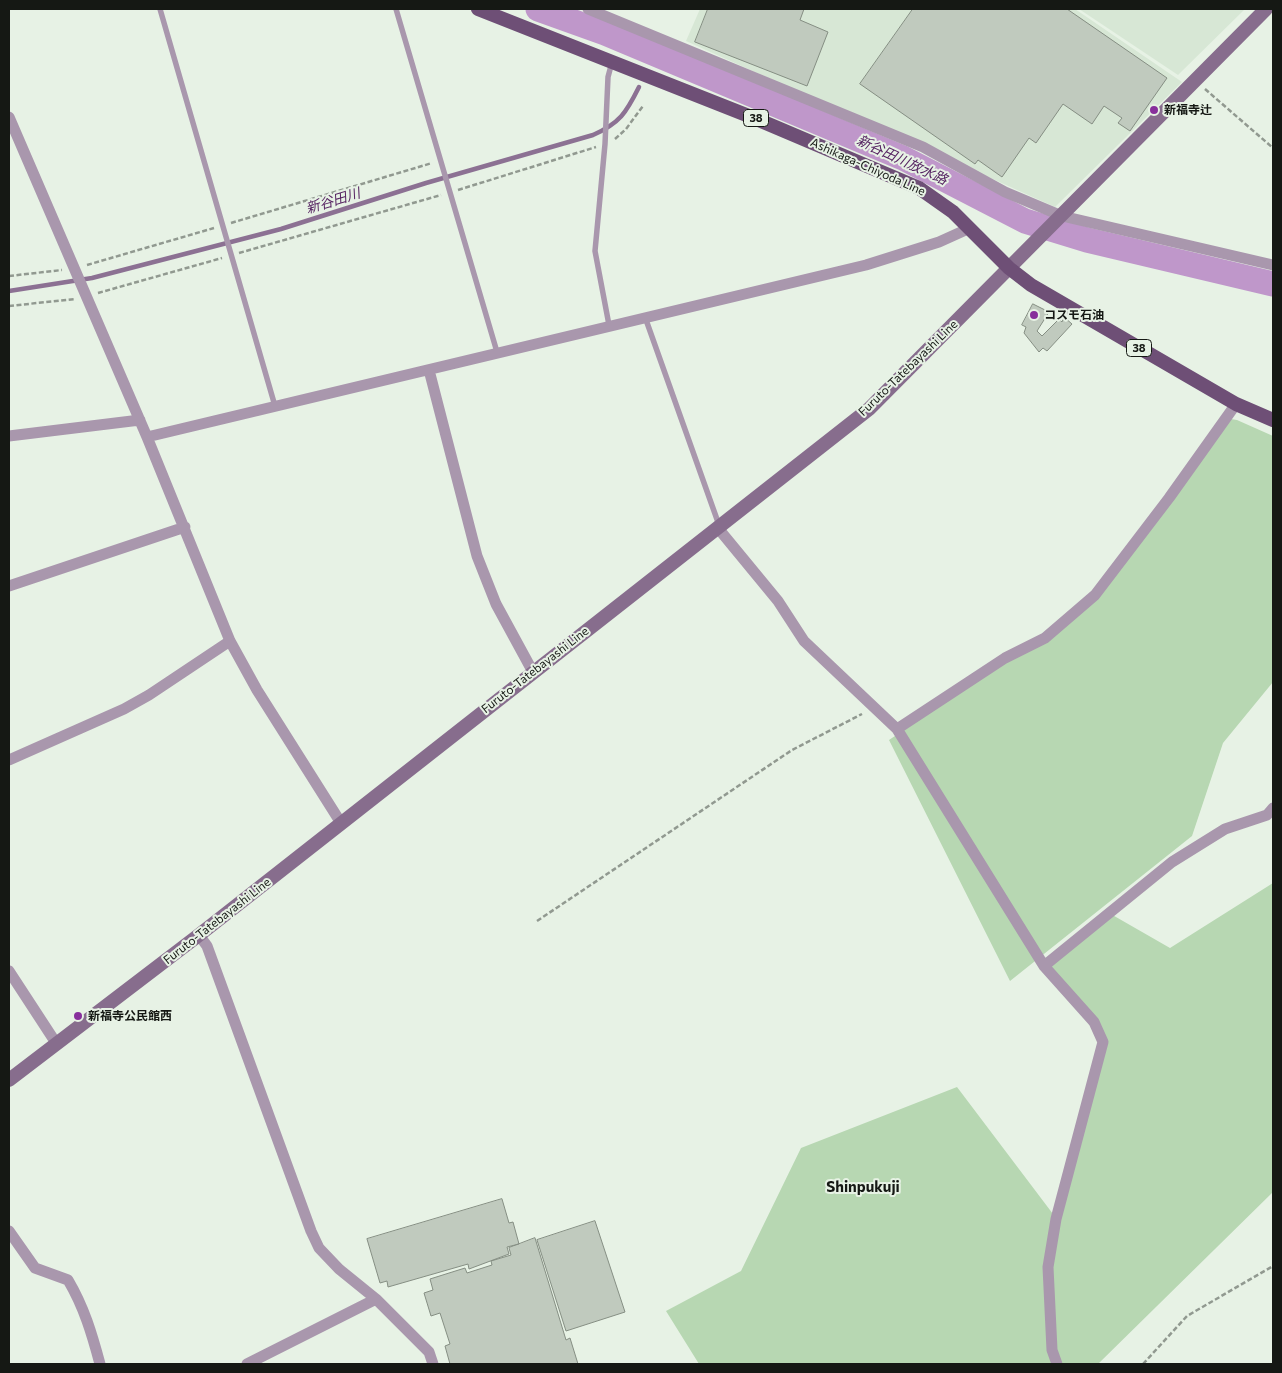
<!DOCTYPE html>
<meta charset="utf-8">
<style>
body{margin:0}
#map{position:relative;width:1282px;height:1373px;overflow:hidden;background:#e7f2e5;font-family:Commissioner,sans-serif}
canvas{display:block}
.frame{position:absolute;inset:0;border:10px solid #151814;pointer-events:none}
</style>
<div id="map">
<canvas width="1282" height="1373"></canvas>
<div class="frame"></div>
</div>
<script>
const context = document.querySelector('canvas').getContext('2d');
context.lineJoin = 'round';
function paint(path, color) {
  context.fillStyle = color;
  context.fill(path, 'evenodd');
}
function trace(path, color, width, dash) {
  context.strokeStyle = color;
  context.lineWidth = width;
  context.lineCap = dash ? 'butt' : 'round';
  context.setLineDash(dash || []);
  context.stroke(path);
}
function label(font, color, halo, rows, align = 'center') {
  context.font = font + ' Commissioner,"Noto Sans JP",sans-serif';
  context.lineWidth = 4;
  context.setLineDash([]);
  context.textBaseline = 'middle';
  context.strokeStyle = halo;
  context.fillStyle = color;
  for (const [text, x, y, turn = 0] of rows) {
    context.save();
    context.translate(x, y);
    context.rotate((+turn || 0) * Math.PI / 180);
    context.textAlign = isNaN(turn) ? turn : align;
    if (halo) context.strokeText(text, 0, 0);
    context.fillText(text, 0, 0);
    context.restore();
  }
}
paint(new Path2D(`
 M700,9h375l107,73 -127,125 -369,-166z
 M1079,9h166l-67,66z`), '#d7e7d5');
paint(new Path2D(`
 M1225,418l12,2 36,16v246l-50,61 -31,93 -182,145 -121,-241 143,-96 71,-60z
 M1273,883v309l-175,172h-399l-33,-53 75,-40 60,-123 156,-61 99,131 47,-176 -59,-76 65,-53 61,35z`), '#b7d7b2');
trace(new Path2D(`
 M9,291l83,-13 189,-49 145,-46 167,-48c27,-12 33,-22 46,-48`), '#8c7193', 4.5);
trace(new Path2D(`
 M538,9l67,24 298,125 122,63 62,19 186,44`), '#bf97ca', 25);
const building = new Path2D(`
 M708,9h96l-4,11 28,12 -21,54 -112,-44z
 M913,9h154l100,69 -37,53 -12,-8 4,-5 -18,-12 -12,18 -29,-20 -27,39 -7,-5 -27,39 -24,-17 -3,4 -115,-80z
 M1033,304l16,8 -12,19 5,5 17,-17 3,3 2,-5 8,7 -25,27 -4,-3 -4,4 -15,-19 2,-6 -4,-2z
 M502,1199l7,24 4,-1 6,22 -12,3 2,7 -40,15 -1,-5 -80,23 -1,-6 -7,2 -13,-44z
 M595,1221l30,91 -59,19 -29,-91z
 M535,1238l31,102 4,-2 8,26h-128l-5,-18 5,-2 -10,-31 -9,3 -7,-23 9,-3 -3,-11 35,-11 2,5 25,-8 -1,-4 20,-6 -2,-7z`);
paint(building, '#c0cabe');
trace(building, '#858e83', 1);
trace(new Path2D(`
 M1205,89l68,59
 M615,139l11,-10 17,-23
 M458,190l138,-43
 M231,223l201,-60
 M239,253l202,-58
 M87,265l127,-37
 M9,276l53,-6
 M98,293l124,-35
 M9,306l66,-7
 M537,921l255,-171 70,-36
 M1143,1364l44,-48 86,-50`), '#919990', 2.5, [5, 2.5]);
trace(new Path2D(`
 M160,9l115,397
 M396,9l101,343
 M645,317l74,208
 M609,325l-14,-74 10,-107 3,-67 4,-15`), '#a997ad', 5.5);
trace(new Path2D(`
 M588,9l335,138 82,45 57,24 211,49
 M9,117l138,320 83,204 27,49 84,133
 M429,370l48,186 19,48 37,68
 M9,436l131,-16
 M147,437l719,-172 73,-23 31,-14
 M719,525l3,8 56,68 26,40 93,88 147,237 50,56 9,20 -47,177 -8,48 4,83 5,14
 M9,586l176,-59
 M897,729l108,-71 40,-20 50,-43 74,-97 67,-94
 M9,760l115,-51 25,-14 81,-54
 M199,935l8,11 104,285 8,17 20,21 37,30 53,53 4,12
 M1044,966l128,-104 53,-33 42,-14 6,-7
 M9,971l47,72
 M9,1231l26,37 33,12c16,27 24,54 32,84
 M247,1364l129,-65`), '#a997ad', 11);
trace(new Path2D(`
 M9,1080l190,-145 670,-526 397,-400`), '#876d8d', 14);
trace(new Path2D(`
 M478,9l276,109 165,70 34,24 56,56 22,17 205,119 37,16`), '#6e4f76', 14);
for (const [x, y, r, color] of [
 [1154,110,5,"#872f9b"],
 [1034,315,5,"#872f9b"],
 [78,1016,5,"#872f9b"]
]) {
  const dot = new Path2D();
  dot.arc(x, y, r, 0, 2 * Math.PI);
  context.fillStyle = color;
  context.fill(dot);
  trace(dot, '#e7f2e5', 2);
}
for (const [x, y, w] of [
 [756,118,25],
 [1139,348,25]
]) {
  const box = new Path2D();
  box.roundRect(x - w / 2, y - 8.5, w, 17, 4);
  context.fillStyle = '#e7f2e5';
  context.fill(box);
  trace(box, '#151814', 1);
}
label('bold 11px', '#151814', null, [
 ["38",756,118],
 ["38",1139,348]
]);
label('bold 12px', '#151814', '#e7f2e5', [
 ["新福寺辻",1164,110],
 ["コスモ石油",1044,315],
 ["新福寺公民館西",88,1016]
], 'left');
label('12px', '#151814', '#e7f2e5', [
 ["Ashikaga-Chiyoda Line",868,167,24],
 ["Furuto-Tatebayashi Line",908,368,-44],
 ["Furuto-Tatebayashi Line",535,670,-38],
 ["Furuto-Tatebayashi Line",217,921,-38]
]);
label('italic 14px', '#572563', '#e7f2e5', [
 ["新谷田川放水路",902,160,25],
 ["新谷田川",333,201,-17]
]);
label('bold 15px', '#151814', '#e7f2e5', [
 ["Shinpukuji",863,1187]
]);
</script>
